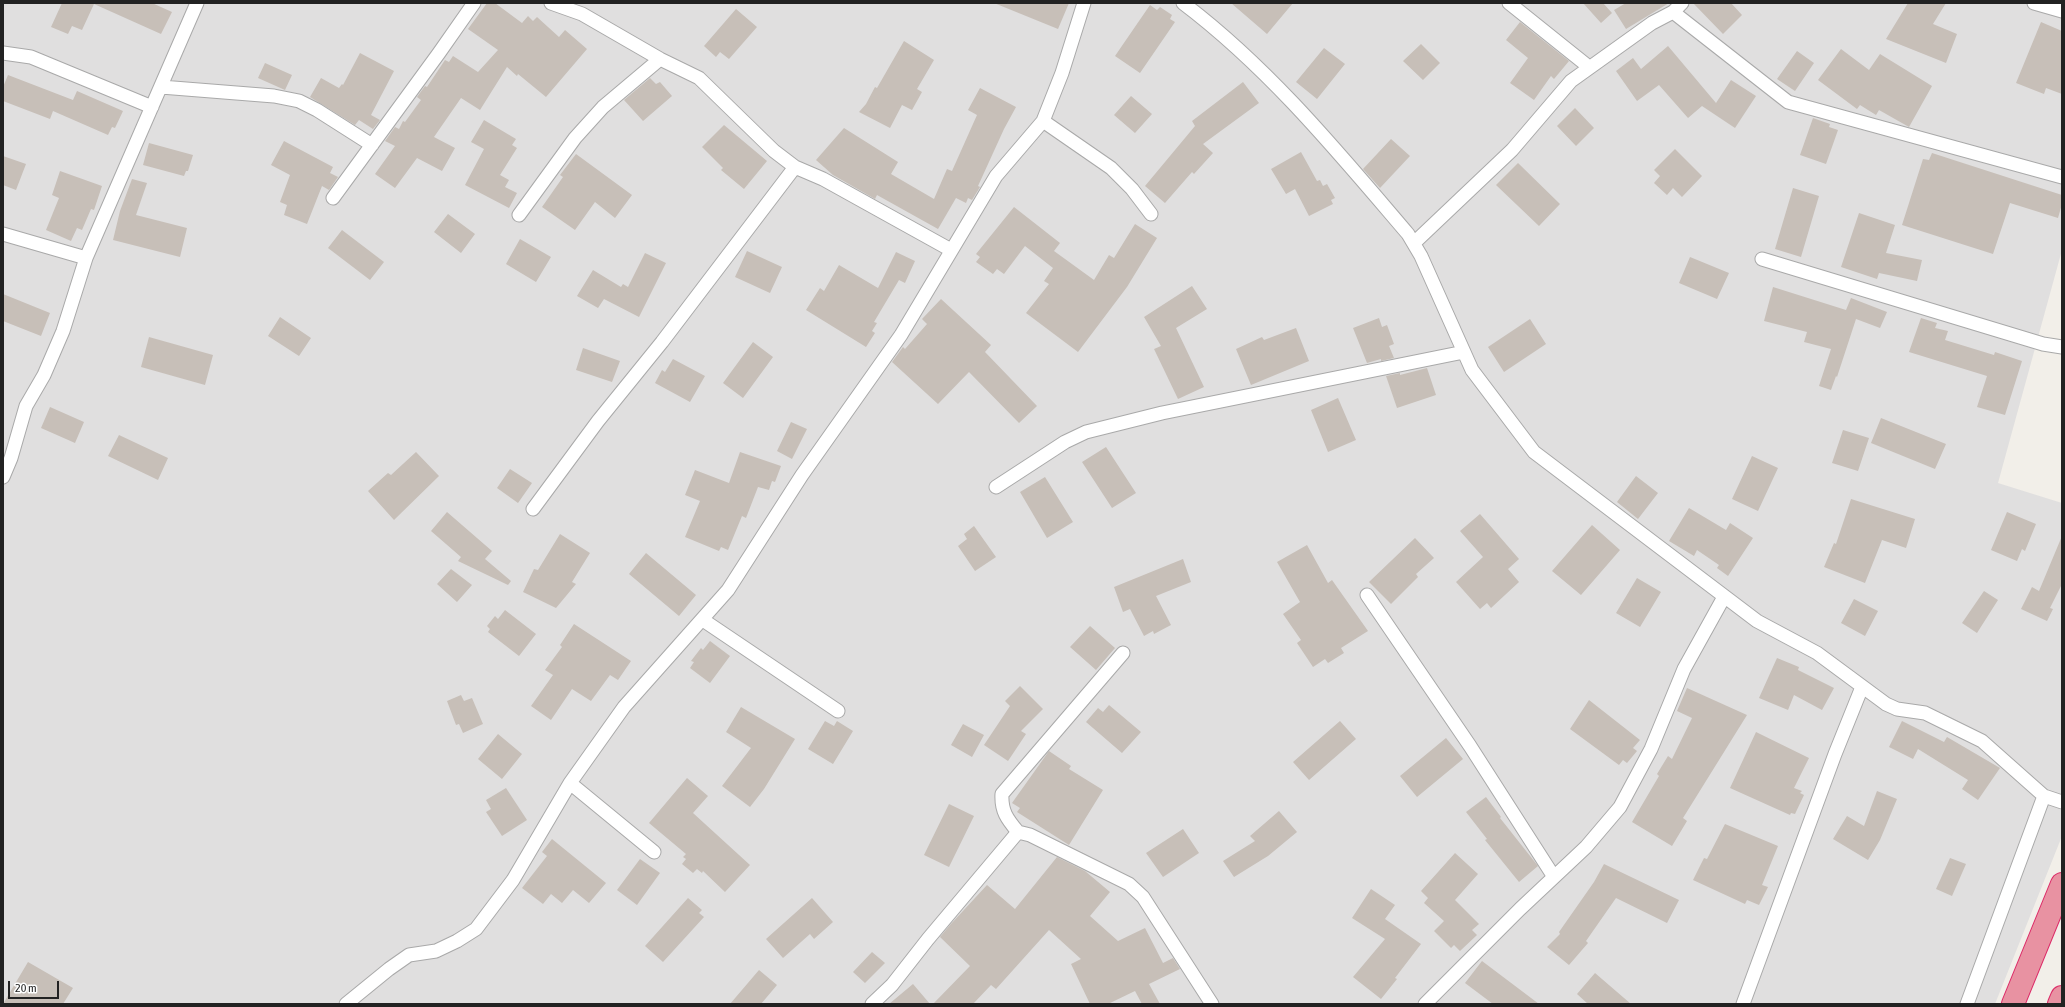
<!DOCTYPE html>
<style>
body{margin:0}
#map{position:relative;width:2065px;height:1007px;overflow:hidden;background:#f2efe9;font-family:"Asap Condensed",sans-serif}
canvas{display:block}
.frame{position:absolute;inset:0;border:4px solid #222;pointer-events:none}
.scale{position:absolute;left:8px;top:981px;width:51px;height:18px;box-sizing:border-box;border:2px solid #222;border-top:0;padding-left:5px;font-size:12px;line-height:14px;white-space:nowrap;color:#222;-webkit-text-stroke:3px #fff;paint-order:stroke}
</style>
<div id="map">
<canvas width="2065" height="1007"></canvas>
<div class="frame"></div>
<div class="scale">20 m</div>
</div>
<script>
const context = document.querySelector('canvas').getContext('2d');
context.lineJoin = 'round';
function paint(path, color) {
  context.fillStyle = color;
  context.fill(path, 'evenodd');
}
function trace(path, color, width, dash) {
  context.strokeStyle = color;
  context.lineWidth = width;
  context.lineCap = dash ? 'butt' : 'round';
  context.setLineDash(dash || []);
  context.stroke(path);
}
paint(new Path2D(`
 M3,3h2059v247l-64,233 64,20v333l-67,168h-1992z`), '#e0dfdf');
paint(new Path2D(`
 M62,3h90l20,9 -11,22 -67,-30 -12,26 -10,-4 -4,8 -17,-7z
 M487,3h8l27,20 6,-7 5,5 4,-4 22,20 6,-7 22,19 -41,48 -28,-23 -1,2 -10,-9 -27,43 -19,-12 -27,39 21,11 -13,23 -25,-13 -22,30 -20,-14 20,-28 -10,-5 10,-14 4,2 4,-8 2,1 16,-22 -4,-3 8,-11 2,1 18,-27 4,2 4,-6 25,16 20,-22 -30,-21z
 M994,3h75l-11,26z
 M1231,3h62l-26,31z
 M1583,3h20l9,10 -11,10z
 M1626,3h43l-43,26 -12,-19z
 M1693,3h38l11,12 -19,19z
 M1908,3h38l-13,21 24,10 -11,29 -60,-24z
 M1150,5l7,5 3,-3 12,8 -2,4 5,3 -35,51 -25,-17z
 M736,9l21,18 -28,32 -9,-7 -4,5 -12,-11z
 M1520,22l49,39 -15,18 -3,-3 -17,24 -24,-17 18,-25 -22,-18z
 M2041,22l21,9v63l-16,-6 -2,6 -28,-11z
 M904,41l30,19 -17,29 5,3 -10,18 -10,-5 -12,23 -31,-16 7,-8 9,-17 2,1z
 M1421,44l19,19 -17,17 -20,-19z
 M1668,46l48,57 15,-23 25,16 -21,32 -33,-22 -14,12 -29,-33 -22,16 -21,-30 17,-13 8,11z
 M1324,48l21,16 -28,35 -21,-17z
 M1841,49l28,21 11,-16 52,32 -23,41 -30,-17 -3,5 -16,-10 -3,4 -39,-29z
 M1797,51l17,12 -19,28 -18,-12z
 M360,53l34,18 -23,44 9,5 -7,9 -14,-9 -4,5 -45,-28 11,-19 18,10 3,-4 1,1z
 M265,63l27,12 -7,15 -27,-12z
 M8,75l65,25 4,-9 46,20 -8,17 -3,-1 -4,8 -55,-24 -3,8 -47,-18v-14z
 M650,78l6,6 4,-2 12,14 -29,25 -19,-21z
 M1243,82l16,21 -56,41 10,9 -19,21 -2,-2 -27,31 -20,-17 50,-60 -3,-5z
 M980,88l36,19 -12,22 -26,57 2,1 -8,13 -4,-2 -2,5 -10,-5 -18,31 -61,-34 -2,4 -42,-24 -17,-15 28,-32 54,34 -7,12 43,25 13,-30 5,2 25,-56 -9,-5z
 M1131,96l21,18 -17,19 -21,-18z
 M1575,108l19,20 -18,18 -19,-20z
 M1813,118l17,6 -1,3 9,3 -12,34 -26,-9z
 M484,120l32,19 -4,6 5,3 -17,27 9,5 -4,7 12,6 -8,15 -44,-23 19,-36 -13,-7z
 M724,125l43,36 -23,28 -23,-19 2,-2 -21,-21z
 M1391,139l19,17 -30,32 -17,-19z
 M284,141l49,26 -3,6 8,4 -9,13 -7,-4 -15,38 -23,-9 3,-10 -7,-3 10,-27 -19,-10z
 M149,143l44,12 -5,16h-2l-2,5 -41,-11z
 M1675,149l27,27 -20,21 -9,-9 -6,7 -13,-12 6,-7 -6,-6z
 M1301,152l16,29 3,-1 3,6 4,-2 8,14 -4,2 2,4 -24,12 -14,-27 -9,5 -15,-25z
 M1932,153l130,42v9l-4,14 -48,-15 -17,51 -91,-29 21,-66 6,1z
 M576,154l56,41 -17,23 -20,-16 -20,28 -33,-23 21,-30 -3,-2z
 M3,156l23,8 -10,26 -13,-5z
 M1518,163l42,41 -21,22 -43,-41z
 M60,171l42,15 -8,24 -3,-1 -9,21 -5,-2 -6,13 -25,-11 13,-32 -7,-3z
 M132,179l15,4 -11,32 51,13 -7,29 -67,-17 7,-29z
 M1793,188l26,8 -18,61 -26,-8z
 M1014,207l46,36 -6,8 40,29 15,-25 5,3 21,-34 22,14 -30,49 -49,65 -52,-39 23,-29 -5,-3 9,-13 -28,-22 -21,28 -7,-5 -4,5 -17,-12 4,-5 -4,-3z
 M1859,213l36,12 -9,28 36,7 -5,21 -38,-8 -2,6 -36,-12z
 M448,214l27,20 -14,19 -27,-21z
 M342,230l42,32 -14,18 -42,-32z
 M520,239l31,18 -15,25 -30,-18z
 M747,251l35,16 -12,26 -35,-16z
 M896,252l19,9 -10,22 -6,-3 -25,42 3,1 -5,8 3,2 -9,14 -60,-37 14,-22 4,3 15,-26 39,23z
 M645,253l21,10 -27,54 -35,-18 -6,9 -21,-12 16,-26 28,17 2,-3 5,3z
 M1690,257l39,16 -12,26 -38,-16z
 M1192,286l15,23 -31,19 28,59 -26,12 -24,-50 7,-3 -17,-29z
 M1773,287l73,23 5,-12 36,14 -7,16 -24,-9 -19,58 -1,-1 -5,14 -12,-4 12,-37 -27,-7 3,-10 -43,-11z
 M3,294l47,19 -9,23 -38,-15z
 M941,299l50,46 -6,7 52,54 -18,17 -50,-51 -31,32 -46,-42 11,-15 2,2 22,-25 -5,-5z
 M280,317l31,21 -12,18 -31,-20z
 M1379,318l3,9 5,-2 7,19 -5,2 5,12 -13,3v-2l-14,4 -14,-35z
 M1921,318l16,5 -2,5 13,3 -3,9 49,15 1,-3 27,9 -17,54 -28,-8 10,-31 -78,-24z
 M1530,319l16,25 -42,28 -16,-25z
 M1296,328l13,33 -58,24 -15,-36 26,-12 2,3z
 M149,337l64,18 -8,30 -64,-18z
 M753,342l20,15 -30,41 -20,-15z
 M583,348l37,13 -8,21 -36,-12z
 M673,359l32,17 -15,26 -35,-19 7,-13 3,2z
 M1427,368l9,27 -39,13 -11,-32 14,-3v2z
 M1338,398l18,42 -28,12 -17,-42z
 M50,407l34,15 -9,21 -34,-15z
 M1881,418l65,26 -11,25 -64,-26z
 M791,422l16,7 -15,30 -15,-8z
 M1843,430l26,8 -11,33 -26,-8z
 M119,435l49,23 -10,22 -50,-24z
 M1106,447l30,46 -24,15 -30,-46z
 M416,452l23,24 -45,44 -26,-29 20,-18 3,2z
 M740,452l41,14 -6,16 -3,-1 -3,9 -11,-3 -12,31 -4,-2 -14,34 -7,-3 -2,4 -34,-14 15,-36 -15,-6 10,-25 34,13z
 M1752,456l26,12 -20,43 -26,-12z
 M510,469l22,14 -14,20 -21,-15z
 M1636,476l22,17 -20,26 -21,-17z
 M1045,477l28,45 -26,16 -27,-46z
 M1851,499l64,20 -9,29 -24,-8 -17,43 -41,-16 10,-24 2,1z
 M1689,508l37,22 4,-7 23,15 -25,38 -11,-8 2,-3 -22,-15 -3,6 -25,-15z
 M447,512l45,39 -7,8 26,22 -3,4 -50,-24 3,-4 -30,-26z
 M2007,512l29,12 -11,27 -3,-2 -5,12 -26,-11z
 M1480,514l39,45 -11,10 11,13 -28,26 -4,-5 -7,6 -24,-27 27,-25 -23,-26z
 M1592,525l28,25 -39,45 -29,-24z
 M974,526l22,31 -21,14 -17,-25 9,-7 -3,-5z
 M560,534l30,19 -18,29 4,2 -20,24 -33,-16 11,-23 4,1z
 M2062,536v48l-12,24 3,1 -6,12 -26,-12 11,-22 7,4z
 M1415,538l19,20 -18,16 2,3 -27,27 -22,-22z
 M1307,545l21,38 4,-3 36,51 -27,17 3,5 -16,10 -3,-4 -12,8 -16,-24 4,-3 -18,-26 17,-12 -23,-40z
 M646,553l50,42 -17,21 -50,-42z
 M1183,559l8,23 -35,14 15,29 -17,9 -1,-3 -9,5 -14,-27 -7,3 -9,-25z
 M451,569l21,16 -15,17 -20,-18z
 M1637,578l24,14 -21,35 -24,-14z
 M1984,591l14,9 -21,33 -15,-10z
 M1854,599l24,12 -13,25 -24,-13z
 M505,610l31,24 -17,22 -31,-24 2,-3 -3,-3 8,-10 3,3z
 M574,624l57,37 -13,19 -8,-5 -19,26 -19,-12 -21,31 -20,-14 22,-31 -8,-5 17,-23 -2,-2z
 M1090,626l25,22 -19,22 -26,-23z
 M710,641l20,15 -20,27 -20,-15 4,-6 -3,-1 10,-13 2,2z
 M1777,658l22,9 -1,3 36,18 -12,22 -28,-15 -6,15 -29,-12z
 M1020,686l23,23 -22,22 5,3 -18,27 -24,-16 26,-39 -5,-5z
 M1687,688l60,27 -64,103 4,3 -15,25 -40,-24 27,-46 -2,-2 11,-18 4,3 20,-41 -15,-7z
 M461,695l3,6 8,-3 11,26 -20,9 -4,-9 -3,1 -9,-24z
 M1589,700l51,40 -7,8 4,3 -10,12 -4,-3 -4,5 -49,-36z
 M1109,705l32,27 -19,21 -36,-31 12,-14 5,4z
 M741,707l54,32 -31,50 -14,18 -28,-21 29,-38 -25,-16z
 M825,721l9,5 3,-5 16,10 -20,33 -25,-15z
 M1340,721l16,18 -47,41 -16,-18z
 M1902,721l42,21 3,-5 53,31 -22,32 -16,-11 6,-9 -50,-31 -5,10 -24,-12z
 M963,724l21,11 -12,22 -21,-12z
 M1756,732l53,26 -15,30 8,3 -2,2 4,2 -9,19 -4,-1 -1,2 -60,-27z
 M498,734l24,20 -20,25 -24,-20z
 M1446,738l17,21 -46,38 -17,-21z
 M1049,751l22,15 -2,3 34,21 -34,55 -52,-33 3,-4 -8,-5z
 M687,778l21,18 -15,17 57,52 -25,27 -22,-21 -1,2 -5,-4 -4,4 -11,-9 4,-5 -3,-2 3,-3 -37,-31z
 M506,788l21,32 -25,16 -16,-24 5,-3 -5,-9z
 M1877,791l20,8 -17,41 -12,20 -35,-21 14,-23 17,10z
 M1486,797l15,20 -1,1 38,48 -19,16 -34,-42 2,-1 -21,-27z
 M949,804l25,12 -25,51 -25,-12z
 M1279,811l18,21 -29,24 -34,21 -11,-16 32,-20 -5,-5z
 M1725,824l53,22 -16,39 6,2 -9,18 -12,-5 -2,4 -52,-24 11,-22 3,1z
 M1183,829l16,24 -36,24 -17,-24z
 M552,839l54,44 -17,20 -16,-13 -11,13 -11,-9 -8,10 -21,-16 25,-32 -5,-4z
 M1455,853l23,21 -23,26 24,24 -7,6 5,5 -17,16 -6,-6 -3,3 -17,-17 10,-10 -20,-18 4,-5 -7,-7z
 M1057,857l28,14 25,21 -20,24 28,25 27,-13 18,35 10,-5 7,11 -31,15 11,20h-18l-7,-13 -27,13h-18l-19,-40 10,-5 -32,-29 -53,59 -5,-4 -18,19h-40l37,-38 -30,-29 10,-12 37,-40 28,24z
 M1950,858l16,6 -14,32 -16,-7z
 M640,859l20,14 -23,32 -20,-15z
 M1604,864l75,36 -12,23 -51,-25 -30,43 2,2 -19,22 -22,-18 13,-13 -1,-2 35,-50z
 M1371,889l24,16 -10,14 36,25 -26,34 2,1 -16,20 -28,-22 32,-38 -33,-21z
 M688,898l14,12 -3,3 5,4 -41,45 -18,-16z
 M812,898l21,24 -19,17 -4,-5 -27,24 -17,-19z
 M872,952l13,11 -20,20 -12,-11z
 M1482,961l57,43h-46l-28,-21z
 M28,962l45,26 -10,16h-60z
 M759,970l18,15 -16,19h-31z
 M1595,973l36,31h-43l-11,-10z
 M913,984l17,20h-41z`), '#c7bfb8');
const street = new Path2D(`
 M551,3l31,11 78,45 39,19 75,73 21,16 28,12 128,71
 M1183,3c86,65 155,149 225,231l13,22 51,114 62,82 223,169 60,32 69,51 11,5 28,4 57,28 62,55 18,6
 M1509,3l80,64
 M2034,3l28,8
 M1673,12l115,90 274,75
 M3,53l28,4 121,50
 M161,87l113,9 25,5 18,9 55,35
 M1043,121l68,47 21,21 19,25
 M333,198l106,-145 35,-50
 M519,215l56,-77 28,-31 57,-48
 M3,234l83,24
 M1414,243l98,-93 59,-69 81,-58 21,-11 9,-9
 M1762,259l281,85 19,3
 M3,477l8,-19 15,-52 18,-31 19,-44 23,-73 111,-255
 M996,487l69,-45 21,-10 76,-19 302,-61
 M533,509l65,-88 64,-79 133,-175
 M1367,595l103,151 84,131
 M703,620l135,91
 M570,783l84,69
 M1018,832c-11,-13 -17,-21 -16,-38l121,-141
 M346,1004l43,-35 20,-14 27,-4 21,-10 19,-12 37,-49 57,-97 54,-76 104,-117 74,-115 99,-140 95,-159 47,-55 19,-48 22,-70
 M872,1004l20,-19 36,-46 90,-107 12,3 99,49 14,13 69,107
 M1425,1004l95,-95 66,-62 34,-40 31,-58 33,-80 40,-72
 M1743,1004l92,-250 27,-67
 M1967,1004l77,-208`);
const highway = new Path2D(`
 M2013,1004l49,-120
 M2059,1004l3,-7`);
trace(street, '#a9a9a9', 15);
trace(highway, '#dc2a67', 24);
trace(street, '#fff', 13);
trace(highway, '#e892a2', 22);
</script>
